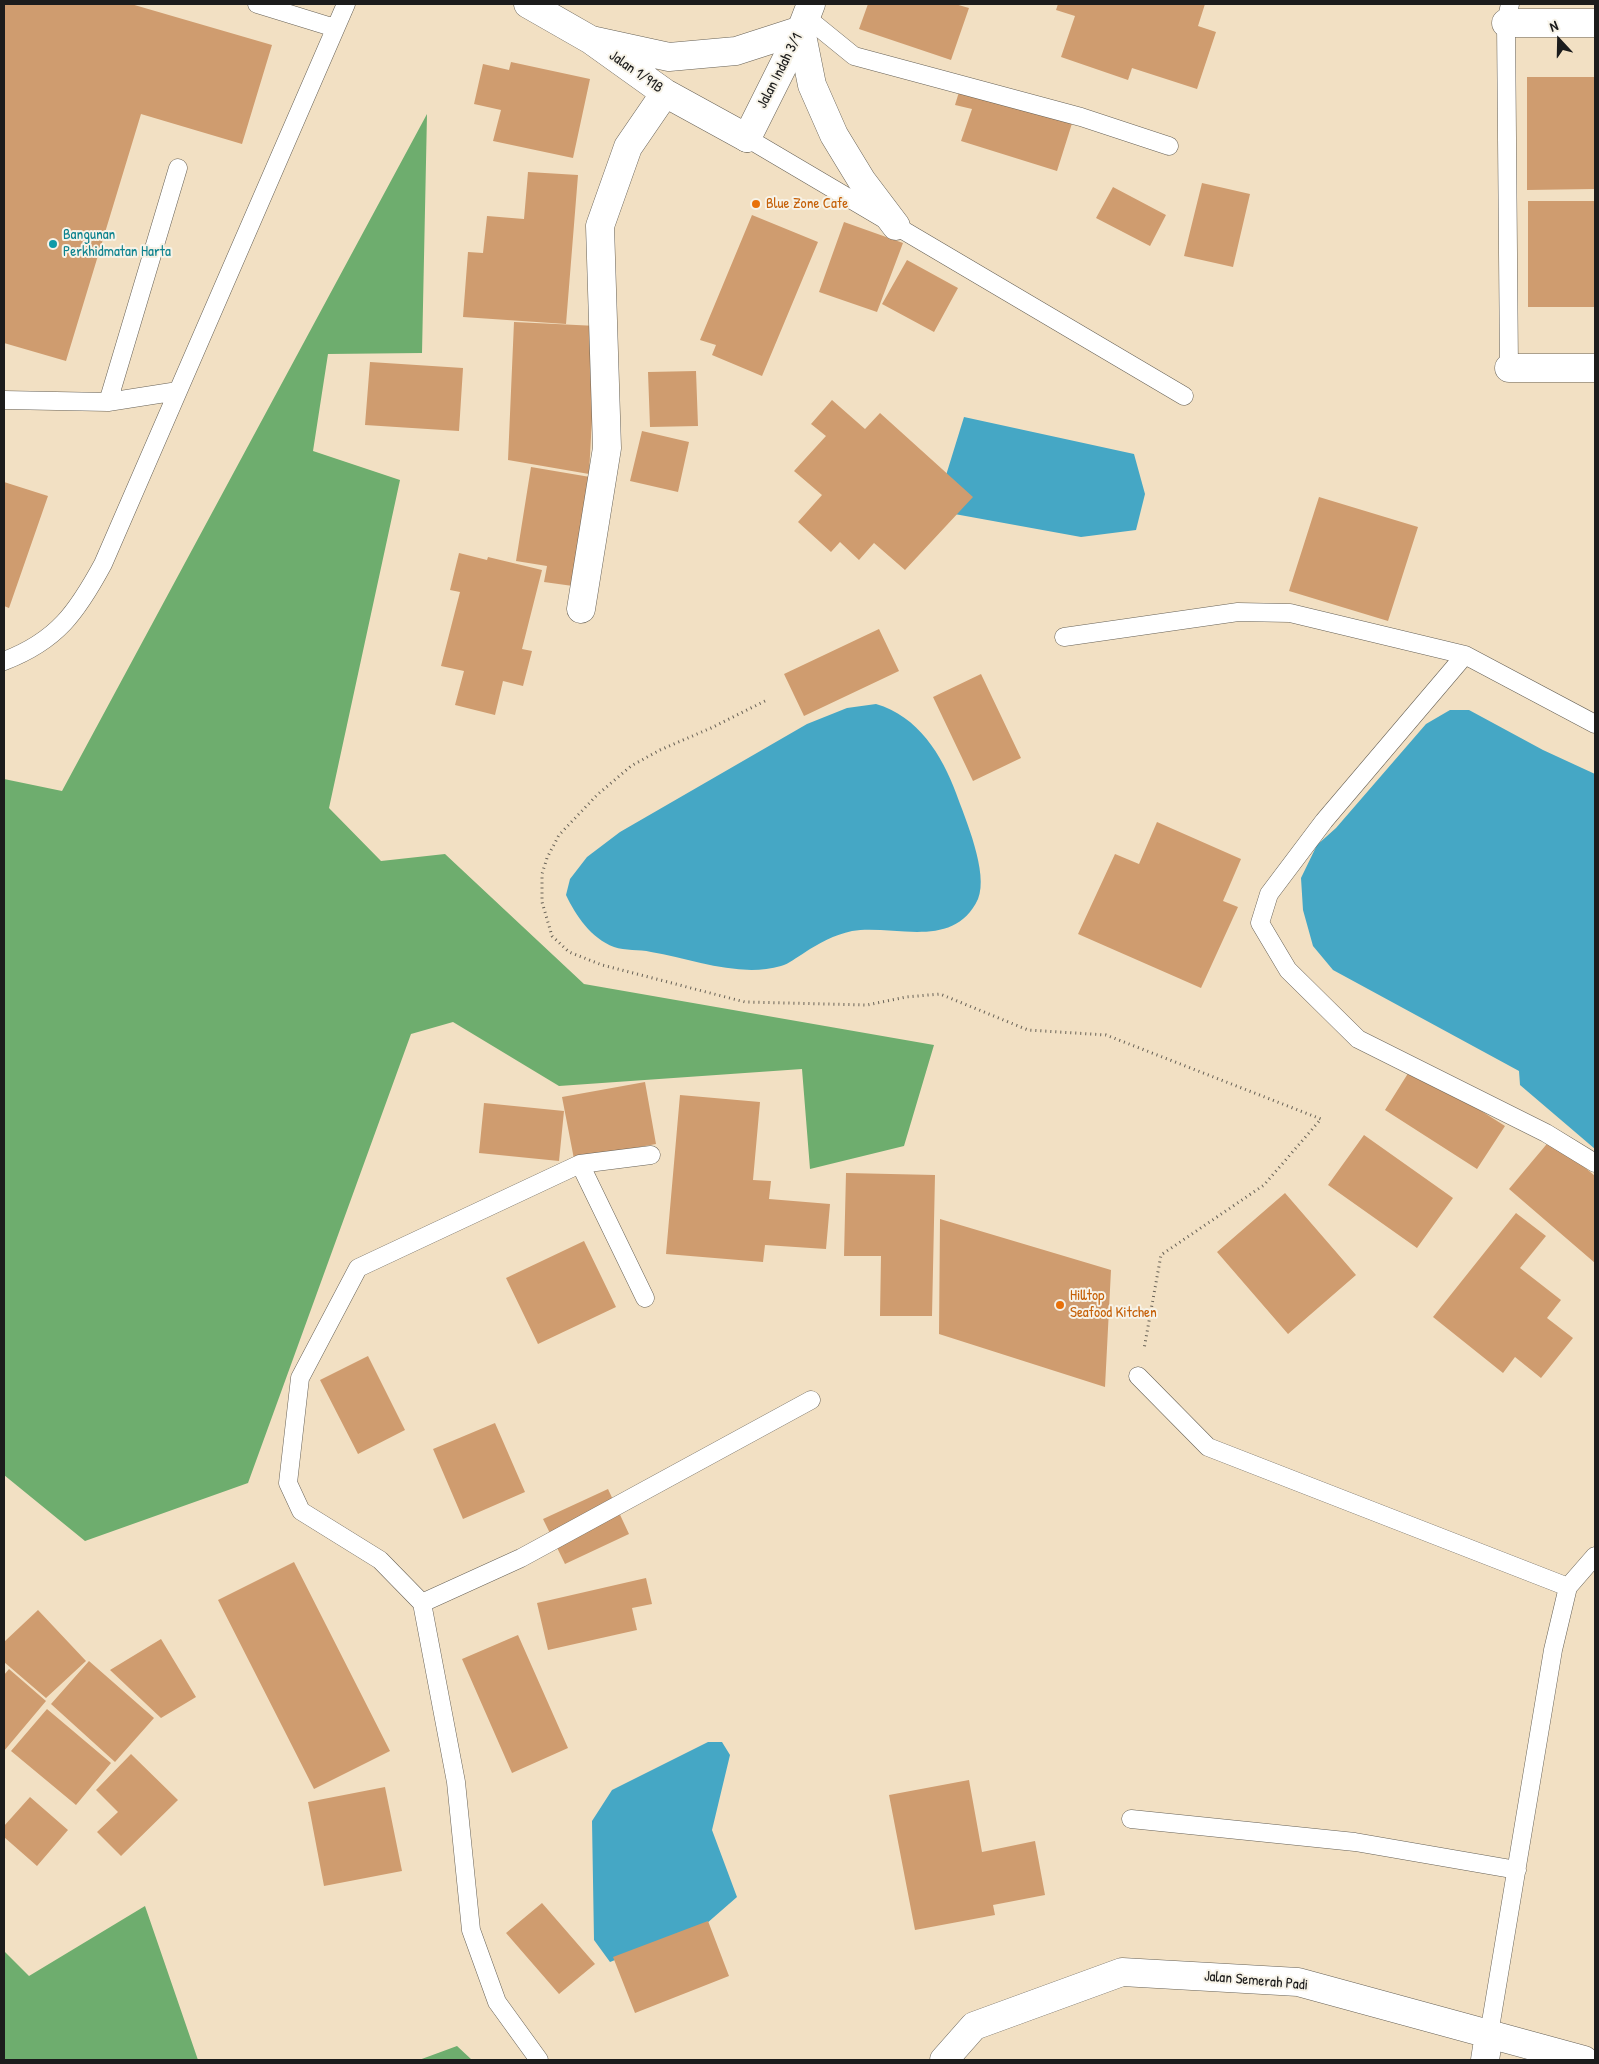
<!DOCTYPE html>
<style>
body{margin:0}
#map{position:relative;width:1599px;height:2064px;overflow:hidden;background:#f2e0c3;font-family:"Patrick Hand",sans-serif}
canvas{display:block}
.frame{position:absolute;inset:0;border:5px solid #1c1c1c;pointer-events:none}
.north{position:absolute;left:1534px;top:15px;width:50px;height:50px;-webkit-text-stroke:4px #f7f3e8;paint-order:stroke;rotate:339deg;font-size:14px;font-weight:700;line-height:20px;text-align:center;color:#1c1c1c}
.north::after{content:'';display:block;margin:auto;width:18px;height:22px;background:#1c1c1c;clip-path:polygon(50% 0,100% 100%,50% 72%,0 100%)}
</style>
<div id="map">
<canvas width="1599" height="2064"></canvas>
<div class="frame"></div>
<div class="north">N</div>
</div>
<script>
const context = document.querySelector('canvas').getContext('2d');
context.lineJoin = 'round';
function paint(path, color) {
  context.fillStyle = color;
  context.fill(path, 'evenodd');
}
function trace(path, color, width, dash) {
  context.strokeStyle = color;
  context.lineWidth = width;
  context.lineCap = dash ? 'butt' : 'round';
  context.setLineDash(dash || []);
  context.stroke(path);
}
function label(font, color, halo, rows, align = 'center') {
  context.font = font + ' "Patrick Hand",sans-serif';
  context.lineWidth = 4;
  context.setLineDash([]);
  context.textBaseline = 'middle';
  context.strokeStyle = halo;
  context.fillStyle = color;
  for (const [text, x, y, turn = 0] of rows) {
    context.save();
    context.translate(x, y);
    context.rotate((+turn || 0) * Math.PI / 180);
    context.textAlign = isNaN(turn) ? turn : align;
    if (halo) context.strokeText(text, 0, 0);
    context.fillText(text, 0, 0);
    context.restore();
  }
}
paint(new Path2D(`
 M427,114l-5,239 -94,1 -15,97 87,29 -71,328 52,53 64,-7 139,130 350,61 -30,101 -94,23 -8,-100 -243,17 -106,-64 -42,12 -163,449 -163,58 -81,-66v-696l58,12z
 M145,1906l53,154h-194v-109l25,25z
 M457,2046l15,14h-53z`), '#6ead6e');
paint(new Path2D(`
 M964,417l170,37 11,40 -9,36 -55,7 -132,-24 -6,-28z
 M876,704c42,12 66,51 80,89 9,25 33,80 22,106 -24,52 -85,25 -126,32 -18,4 -33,12 -48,22 -7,4 -15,11 -23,13 -42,12 -88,-7 -130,-14 -12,-3 -26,-1 -37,-5 -23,-9 -38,-31 -48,-52l4,-16 17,-22 33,-25 187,-108 40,-16z
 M1450,710h19l74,40 52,24v375l-75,-64 -1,-14 -186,-101 -20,-24 -10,-36 -2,-32 16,-33 19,-17 90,-104z
 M708,1742h14l8,13 -18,75 25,67 -31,27 -96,38 -16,-22 -2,-119 20,-31z`), '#45a7c5');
paint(new Path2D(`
 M4,4h127l141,41 -30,99 -101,-30 -75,247 -62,-18z
 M868,4h87l14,4 -18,52 -92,-31z
 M1058,4h147l-7,22 18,6 -19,57 -65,-21 -4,12 -67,-23 14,-41 -19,-6z
 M511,62l79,17 -17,79 -80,-17 8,-31 -27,-6 9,-40 26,6z
 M1527,77h68v112l-68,1z
 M962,82l112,35 -17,54 -96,-30 11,-32 -17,-4z
 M528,172l50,3 -12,149 -103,-7 5,-65 15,1 4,-37 37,3z
 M1202,183l48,11 -17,73 -49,-11z
 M1113,187l53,28 -16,31 -54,-28z
 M1528,201h67v106h-67z
 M752,215l66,27 -56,134 -50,-21 4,-10 -16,-5z
 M844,222l59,21 -26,69 -58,-20z
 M907,260l51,28 -24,44 -52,-28z
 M514,322l83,4 -8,148 -81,-14z
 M370,362l93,6 -4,63 -94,-6z
 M696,371l2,55 -48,1 -2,-55z
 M832,400l33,29 15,-16 93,84 -68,73 -31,-27 -15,17 -19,-18 -9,10 -33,-30 24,-27 -28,-24 32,-35 -15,-12z
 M642,431l47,11 -11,50 -48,-11z
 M531,467l59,10 -10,110 -36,-5 3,-16 -31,-5z
 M4,482l44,14 -39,112 -5,-2z
 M1319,497l99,30 -30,94 -99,-30z
 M459,553l28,7 1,-3 54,13 -20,79 10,2 -9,35 -20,-5 -8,34 -40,-10 9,-34 -23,-5 19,-74 -10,-2z
 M879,629l20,42 -95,45 -20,-42z
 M981,674l40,84 -48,23 -40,-84z
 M1157,822l84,37 -18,42 15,6 -37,81 -123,-54 37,-80 24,10z
 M1412,1067l93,59 -28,43 -92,-59z
 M645,1082l11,62 -82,15 -12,-62z
 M680,1095l80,7 -7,78 18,1 -2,18 61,5 -4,45 -61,-4 -2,17 -97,-8z
 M484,1103l80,8 -5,50 -80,-8z
 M1364,1135l89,63 -36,50 -89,-63z
 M1551,1139l44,37v87l-86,-74z
 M846,1173l89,2 -3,141h-52l1,-60h-37z
 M1285,1193l71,82 -68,59 -71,-82z
 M1516,1213l30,23 -26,32 41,32 -14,18 26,20 -32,40 -26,-21 -12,16 -70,-56z
 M940,1219l171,51 -6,117 -166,-53z
 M584,1241l32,66 -78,37 -32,-66z
 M368,1356l37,74 -47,24 -38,-74z
 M495,1423l30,69 -62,27 -30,-70z
 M608,1489l21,45 -64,30 -22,-45z
 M294,1562l96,189 -76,38 -96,-189z
 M646,1578l6,26 -20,4 5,22 -89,20 -11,-47z
 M38,1610l48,51 -40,37 -42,-36v-20z
 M518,1635l50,113 -56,25 -50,-114z
 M161,1639l35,58 -35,21 -51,-48z
 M89,1661l65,57 -39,44 -64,-58z
 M9,1669l37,32 -42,50v-76z
 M47,1709l64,54 -35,42 -65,-54z
 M131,1754l47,46 -57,56 -24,-24 21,-20 -22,-22z
 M969,1780l13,72 53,-11 10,54 -52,10 2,10 -80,15 -26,-135z
 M385,1787l17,84 -78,15 -16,-84z
 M30,1797l38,33 -31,36 -33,-29v-11z
 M542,1903l53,61 -36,30 -53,-61z
 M708,1921l21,55 -94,37 -22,-56z`), '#cf9c6f');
const service = new Path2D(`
 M257,4l78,24
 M806,17l48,39 227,61 88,29
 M747,138l437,258
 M1509,368l-3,-345 4,-19
 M4,400l104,2 70,-11
 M108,402l70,-234
 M1064,637l174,-25 52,1 175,42 -141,166 -55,73 -9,29 28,47 70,69 188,94 49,30
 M1465,655l130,69
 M4,661c53,-20 73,-49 99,-97l243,-560
 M580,1164l65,134
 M1138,1376l70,71 360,140
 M422,1603l99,-45 290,-158
 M1131,1819l224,23 162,28
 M1489,2034l64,-384 15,-63 27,-31
 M539,2060l-42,-58 -26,-72 -15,-148 -34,-179 -42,-43 -79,-49 -13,-28 12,-105 58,-110 222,-104 71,-9`);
const minor = new Path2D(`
 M528,4l63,36 74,53 82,45
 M1506,23h89
 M591,40l78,17 67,-6 65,-21 11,55 22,50 28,46 34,45
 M1509,368h86
 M581,609l26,-161 -7,-222 28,-79 37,-54
 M944,2060l30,-34 148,-54 176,10 286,78
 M1485,2060l4,-26`);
const tertiary = new Path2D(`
 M747,138l54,-108 10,-26`);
trace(service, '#676156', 19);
trace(minor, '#676156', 29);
trace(tertiary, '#676156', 29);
trace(new Path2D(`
 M765,701l-54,27 -51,22 -29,16 -34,29 -38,40 -12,23 -5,16v28l10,34 17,16 33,13 143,37 122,3 39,-8 34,-3 88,36 78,5 215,84 -57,66 -103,70 -17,94`), '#676156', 3, [1, 4]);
trace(service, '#fff', 18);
trace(minor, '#fff', 28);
trace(tertiary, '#fff', 28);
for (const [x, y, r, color] of [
 [756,204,5,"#e8710a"],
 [53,244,5,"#0f9aa8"],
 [1060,1305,5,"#e8710a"]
]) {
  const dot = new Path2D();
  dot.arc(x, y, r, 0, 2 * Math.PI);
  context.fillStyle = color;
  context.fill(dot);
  trace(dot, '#f7f3e8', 2);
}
label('15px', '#1c1c1c', '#f7f3e8', [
 ["Jalan Indah 3/1",780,71,-63],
 ["Jalan 1/91B",636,72,35],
 ["Jalan Semerah Padi",1256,1981,5]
]);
label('15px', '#c56008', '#f7f3e8', [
 ["Blue Zone Cafe",766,204],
 ["Hilltop",1070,1296],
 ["Seafood Kitchen",1070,1313]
], 'left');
label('15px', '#0d838f', '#f7f3e8', [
 ["Bangunan",63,235],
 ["Perkhidmatan Harta",63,252]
], 'left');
</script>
